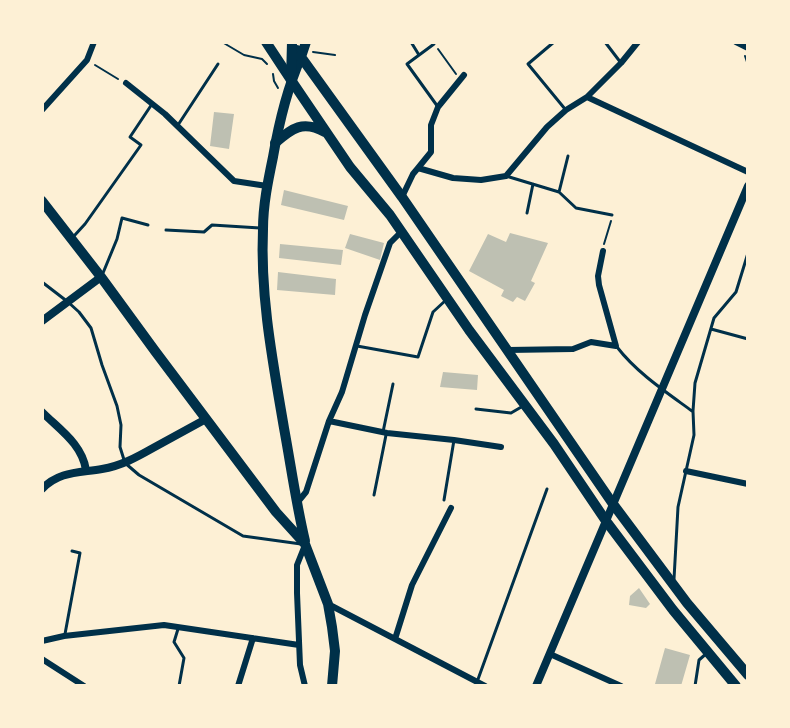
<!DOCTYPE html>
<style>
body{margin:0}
#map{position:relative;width:790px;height:728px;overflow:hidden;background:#fdf0d5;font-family:"DejaVu Sans",sans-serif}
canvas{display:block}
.frame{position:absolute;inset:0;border:44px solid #fdf0d5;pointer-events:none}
</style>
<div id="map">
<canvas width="790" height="728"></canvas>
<div class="frame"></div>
</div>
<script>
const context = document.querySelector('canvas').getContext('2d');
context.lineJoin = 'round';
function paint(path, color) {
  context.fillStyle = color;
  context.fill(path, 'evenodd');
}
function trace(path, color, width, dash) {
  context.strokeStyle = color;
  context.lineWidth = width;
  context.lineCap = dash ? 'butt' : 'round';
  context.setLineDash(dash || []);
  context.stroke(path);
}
paint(new Path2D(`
 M214,112l20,2 -5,35 -19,-3z
 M284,190l64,16 -4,14 -63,-15z
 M510,233l38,10 -17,38 4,2 -10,18 -8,-4 -4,5 -12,-6 3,-6 -35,-19 19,-37 18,8z
 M350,234l34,9 -4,17 -35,-12z
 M280,244l63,6 -2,15 -62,-7z
 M278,272l58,7 -1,16 -58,-5z
 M443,372l35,3 -1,15 -37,-3z
 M639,588l11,16 -4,4 -17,-3 1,-9z
 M665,648l25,7 -9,31h-17l-9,-2z`), '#bec0b2');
trace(new Path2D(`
 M222,42l22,13 18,4 5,5
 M438,49l18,25
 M313,52l22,3
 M745,56l3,9
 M95,65l23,14
 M273,74l1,7 4,7
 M604,244l7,-23`), '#003049', 2);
trace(new Path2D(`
 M411,42l8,13
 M554,42l-26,22 37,45
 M605,42l16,21
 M434,44l-27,20 31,43
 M178,125l40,-61
 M506,176l53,16 17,16 36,7
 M559,192l9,-36
 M527,213l6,-29
 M166,230l38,2 8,-7 48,3
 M74,236l11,-12 56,-79 -11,-8 22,-33
 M103,273l14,-34 5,-21 26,7
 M42,282l26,20 11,10 12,16 11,37 15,41 4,19 -1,22 5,16 14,12 104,61 58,8
 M711,329l37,10
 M357,346l61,11 15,-45 13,-12
 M617,347c20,26 49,45 75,64
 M476,409l35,4 12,-7
 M383,432l10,-48
 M374,495l12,-60
 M444,500l10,-60
 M674,579l4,-72 16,-72 -1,-24 2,-28 19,-65 22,-26 12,-39
 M178,629l-4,13 10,16 -5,28
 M65,634l15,-81 -8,-2
 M477,682l70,-193
 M695,686l4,-26 8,-7`), '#003049', 3);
trace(new Path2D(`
 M736,42l12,6
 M126,83l39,31 69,67 33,5
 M587,97l161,75
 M42,110l45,-50 7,-18
 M418,168l13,-16v-27l7,-18 26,-32
 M402,197l11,-23 5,-6 35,10 28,2 25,-4 41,-49 19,-17 21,-13 34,-34 17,-21
 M508,350l65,-1 18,-7 25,4 -17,-61 -1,-9 5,-25
 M329,421l58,12 67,7 47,7
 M686,471l62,13
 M297,503l9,-11 23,-71 13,-29 23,-77 25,-72 11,-11
 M305,545l-8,20v28l3,72 5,21
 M328,604l157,82
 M395,639l17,-54 39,-77
 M42,641l22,-5 100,-11 135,20
 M550,654l71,32
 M42,659l42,27
 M238,686l15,-48`), '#003049', 6);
trace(new Path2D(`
 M42,321l59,-44
 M42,412c18,18 40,32 44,58
 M42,489c17,-18 37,-16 60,-20 19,-3 35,-12 51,-21 18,-10 35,-19 53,-29
 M536,686l212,-500`), '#003049', 8);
trace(new Path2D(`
 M266,42l25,38
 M297,50l4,7c-14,32 -22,65 -28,100 -5,24 -10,48 -10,72 -3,67 10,134 21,199 7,38 12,75 21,113
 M42,201l59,76 54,74 121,161 29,32 23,60 4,23 3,24 -3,35`), '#003049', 10);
trace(new Path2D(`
 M292,42l-1,38 59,87 40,48 79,115 85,114 52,77 67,89 63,76
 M306,42l-5,15 101,140 211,307 74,99 61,72
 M275,143c17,-15 28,-23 50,-11`), '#003049', 10);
</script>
